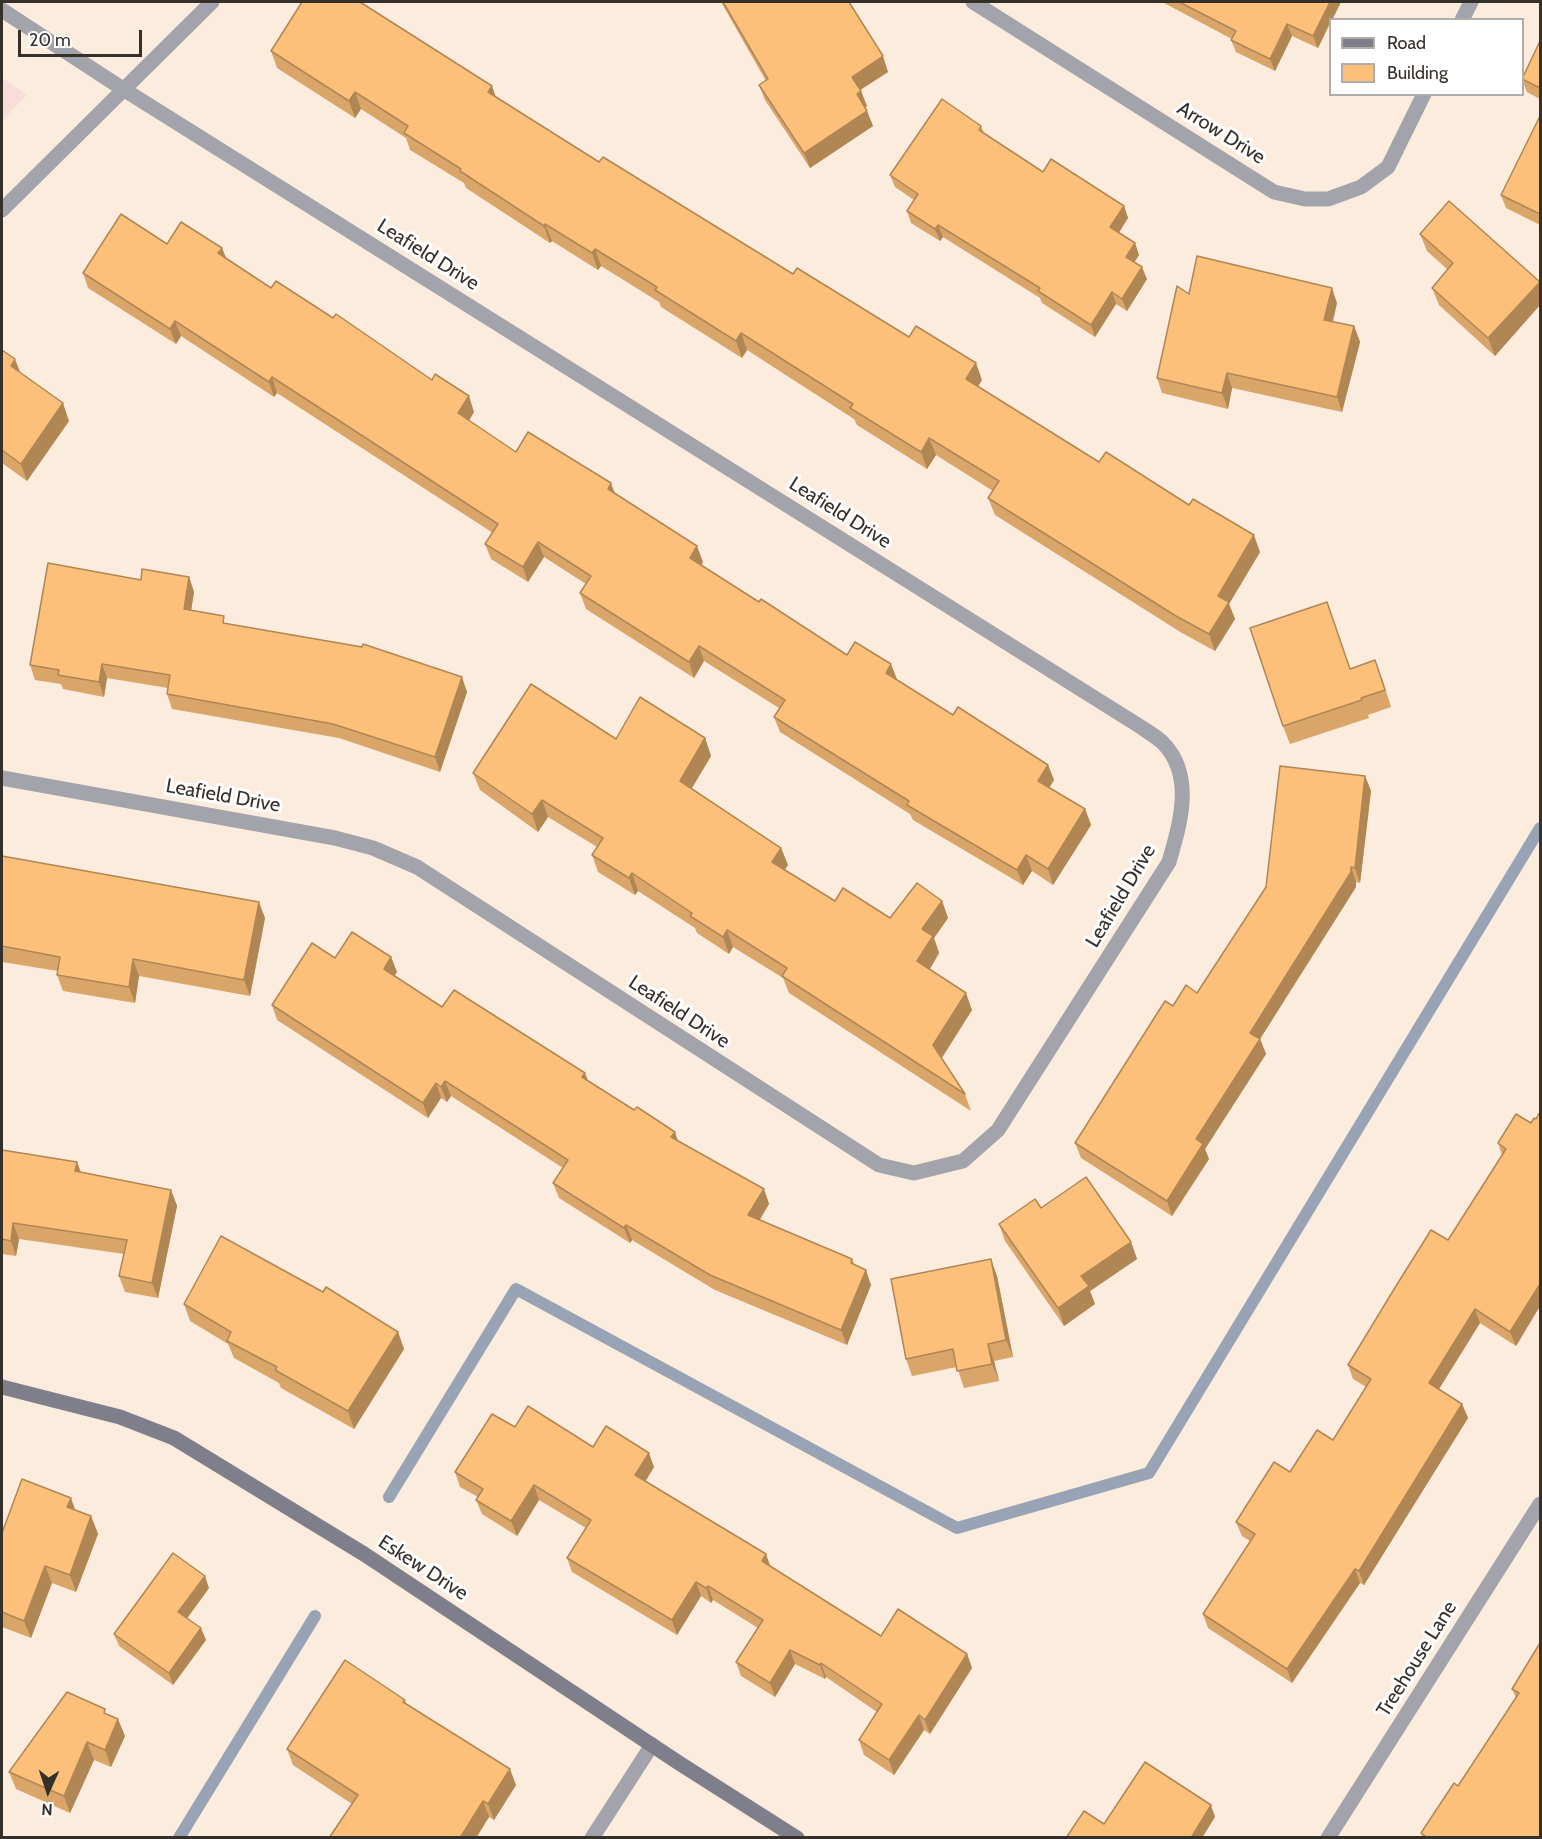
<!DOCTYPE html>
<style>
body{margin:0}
#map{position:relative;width:1542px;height:1839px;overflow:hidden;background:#fbecdd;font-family:Cabin,sans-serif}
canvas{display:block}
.frame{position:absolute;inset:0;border:3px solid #36302a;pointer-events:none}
.legend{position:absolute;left:1329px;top:18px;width:195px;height:78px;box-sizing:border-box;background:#fff;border:2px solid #afacaa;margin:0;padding:8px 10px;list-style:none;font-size:18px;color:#36302a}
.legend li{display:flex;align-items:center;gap:12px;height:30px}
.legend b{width:30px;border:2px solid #afacaa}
.north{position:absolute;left:18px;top:1761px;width:60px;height:60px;-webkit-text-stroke:4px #fff;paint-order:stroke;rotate:183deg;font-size:16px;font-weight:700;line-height:24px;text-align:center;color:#36302a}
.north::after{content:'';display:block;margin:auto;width:21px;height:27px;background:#36302a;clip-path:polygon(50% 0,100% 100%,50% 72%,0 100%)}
.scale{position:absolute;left:18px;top:30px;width:124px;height:27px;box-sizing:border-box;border:3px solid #36302a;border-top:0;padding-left:8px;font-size:18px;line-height:21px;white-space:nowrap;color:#36302a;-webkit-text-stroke:4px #fff;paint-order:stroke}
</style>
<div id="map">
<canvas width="1542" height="1839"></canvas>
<div class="frame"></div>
<ul class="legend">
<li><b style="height:8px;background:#7f7f8b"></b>Road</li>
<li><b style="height:16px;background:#fcc07a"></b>Building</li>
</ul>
<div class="north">N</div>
<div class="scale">20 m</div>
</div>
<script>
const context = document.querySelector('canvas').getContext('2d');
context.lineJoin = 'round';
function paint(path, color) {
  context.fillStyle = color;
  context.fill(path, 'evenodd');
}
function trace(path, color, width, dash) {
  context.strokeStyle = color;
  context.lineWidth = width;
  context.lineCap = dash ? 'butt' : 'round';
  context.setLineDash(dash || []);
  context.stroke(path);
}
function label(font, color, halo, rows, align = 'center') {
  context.font = font + ' Cabin,sans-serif';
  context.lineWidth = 6;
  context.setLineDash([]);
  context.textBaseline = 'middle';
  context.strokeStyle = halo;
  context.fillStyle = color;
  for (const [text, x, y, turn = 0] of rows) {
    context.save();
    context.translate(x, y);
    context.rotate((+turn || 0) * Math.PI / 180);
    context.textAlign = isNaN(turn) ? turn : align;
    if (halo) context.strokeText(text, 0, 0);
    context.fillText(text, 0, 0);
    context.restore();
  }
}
paint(new Path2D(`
 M2,78l25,17 -25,26z`), '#f8ded8');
trace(new Path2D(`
 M389,1497l127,-208 441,239 192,-55 391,-645
 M179,1838l136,-222`), '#98a4b5', 12);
trace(new Path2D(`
 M973,2l301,190 31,7h23l33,-12 27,-20 36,-73
 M2,10l121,79 1018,638c7,5 16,10 22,16 32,33 17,81 6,119l-171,268 -35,31 -49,12 -35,-8 -462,-298 -44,-19 -38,-10 -333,-60
 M1462,20l9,-18
 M2,210l210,-208
 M592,1838l60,-93
 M1328,1838l212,-334`), '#a3a3ab', 15);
trace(new Path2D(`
 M2,1387l118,30 54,21 190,116 315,209 118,75`), '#7f7f8b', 15);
paint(new Path2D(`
 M721,2h128l39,70 -28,18 7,16 -2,1 8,19 -63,42 -45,-68 -6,-15 7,-4z
 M1162,2h179l-23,46 -26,-12 -17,35 -39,-19 -5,-12 1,-1z
 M1540,41v58l-13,-7 -5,-12z
 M271,51l224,46 104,65 194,112 116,63 73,43 -4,6 121,76 161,90 -31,52 6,15 -20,32 -33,-18 -187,-118 -7,-17 5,-7 -57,-36 -9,14 -70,-44 -3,-6 -107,-69 -5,8 -81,-51 -2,-5 -58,-36 -3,4 -46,-29 -2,2 -84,-55 -2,-5 -54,-33 -4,-12 -45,-29 -6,9 -78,-50z
 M1540,116v109l-34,-17 -5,-13z
 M981,126l3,7 59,39 81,34 4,12 -9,14 16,11 4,12 -5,7 13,17 -20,32 -11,-7 -21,33 -53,-34 -2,-5 -97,-61 -3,4 -29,-18 -4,-12 7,-11 -19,-13 -5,-12z
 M1420,234l120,51v20l-45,51 -56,-51 -7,-17 16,-18 -21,-19z
 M167,244l55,4 4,10 45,30 203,124 -5,9 47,31 99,42 88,68 -2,3 58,37 88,53 50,25 56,35 95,50 6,15 -5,8 36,21 6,16 -38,60 -21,-14 -9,14 -110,-65 -3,-6 -130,-82 -6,-15 5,-9 -75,-47 -10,17 -108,-69 -6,-16 6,-9 -42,-27 -16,25 -37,-23 -6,-15 8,-11 -216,-140 -3,4 -93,-61 -5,8 -88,-56 -5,-15z
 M1189,294l148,9 -4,19 21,4 6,16 -18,70 -110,-24 -4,21 -66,-16 -5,-15z
 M2,350l18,23 49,48 -42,60 -25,-18z
 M189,577l5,15 -3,19 36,13 240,68 -27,80 -101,-34 -167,-29 -5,-15 1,-6 -61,-10 -3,19 -41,-8 -2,-5 -26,-4 -5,-15 111,-85z
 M1327,602l23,67 32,9 9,29 -23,8 1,3 -79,26 -7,-18z
 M705,738l6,18 -19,32 89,60 7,17 -4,5 51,31 55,17 52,-17 6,17 -14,20 5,15 -9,16 42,41 -30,48 23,36 6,17 -182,-118 -6,-15 -50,-31 -4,7 -32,-21 -2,-5 -57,-37 -3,4 -37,-23 -6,-17 5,-8 -49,-30 -10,15 -58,-42 -7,-17 143,-34z
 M1365,776l6,15 -11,92 -4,-1v5l-96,152 6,15 -61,95 4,10 -37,57 -91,-58 -6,-15 98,-137 24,-13z
 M2,856l263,62 -15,78 -111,-20 -4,27 -72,-12 -6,-16 1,-4 -56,-9z
 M391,957l6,15 -3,4 48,31 146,74 90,60 86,48 5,15 -9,16 92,39 3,6 16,20 -24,60 -132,-55 -83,-50 -2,3 -71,-45 -6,-15 10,-15 -112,-72 -4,6 -6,-4 -13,20 -151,-98 -5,-15 63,-47z
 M1540,1112v194l-24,40 -36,-23 -41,66 23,15 6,14 -104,167 -4,-2 -68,100 -84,-55 -5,-14 47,-73 -8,-5 -6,-14 54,-50 43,-32 33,-53 -13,-8 -5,-14 100,-125 54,-85 -4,-12 38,-24z
 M2,1150l75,12 4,10 90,18 6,16 -19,92 -33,-6 -6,-16 5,-22 -105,-15 -3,17 -14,-2z
 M1041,1208l90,34 6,17 -47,32 5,13 -31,22 -59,-85 -6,-17z
 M997,1276l16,81 -19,4 5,20 -35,7 -7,-21 -45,9 -6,-17z
 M184,1304l214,28 6,17 -50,80 -73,-41 -2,-5 -45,-25 -6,-14 -38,-23z
 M515,1427l78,20 61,20 -8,14 120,73 4,12 111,70 86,18 5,14 -42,66 -6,-4 -30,45 -30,-20 -5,-15 18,-28 -51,-35 -1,2 -30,-15 -20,33 -34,-21 -5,-14 22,-34 -45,-28 -2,3 -10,-7 -24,39 -105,-63 -5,-14 19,-30 -47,-28 -22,36 -35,-22 -6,-14 2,-3 -18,-10 -5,-15z
 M75,1510l16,6 7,18 -22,58 -24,-9 -21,55 -29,-11v-94z
 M209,1588l-22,30 19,22 -33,45 -54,-39 -5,-12z
 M1540,1643v195h-117l-2,-5 37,-47 58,-88 -4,-9z
 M405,1700l1,4 110,81 -22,35 -5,-3 -13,21h-147l23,-34 -59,-39 -6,-16z
 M107,1714l18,22 -14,31 -17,-7 -24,53 -54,-24 -7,-17z`), '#d9a569');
paint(new Path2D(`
 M1330,2h11l-9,18h-2v2l-12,26 -5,-12z
 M1287,24l5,12 -17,35 -5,-12z
 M883,56l5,16 -31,20 -5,-15z
 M492,86l6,17 -10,-11z
 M861,91l6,15 -5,4 -5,-16z
 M355,92l6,17 -6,9 -6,-17z
 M867,111l6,15 -63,42 -6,-15z
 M1124,206l4,12 -13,21 -5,-12z
 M545,224l7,17 -2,2 -6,-17z
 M938,225l5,12 -3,4 -5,-12z
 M1135,243l4,12 -9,14 -4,-12z
 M222,248l6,15 -10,-10z
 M595,249l6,17 -3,4 -6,-17z
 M1142,267l5,12 -20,32 -5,-12z
 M1540,282v23l-45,51 -7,-18z
 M1332,288l5,15 -8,32 -5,-15z
 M1112,292l4,12 -21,33 -4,-12z
 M175,321l6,15 -5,8 -6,-15z
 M1354,326l6,16 -18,70 -5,-15z
 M741,333l6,17 -5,8 -6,-17z
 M15,359l7,18 -11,-11z
 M976,363l6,17 -10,16 -6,-17z
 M1227,373l5,15 -4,21 -6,-16z
 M272,377l5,16 -3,4 -5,-15z
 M469,396l5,16 -11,17 -5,-16z
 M63,403l6,18 -42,60 -6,-17z
 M929,438l7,17 -9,14 -6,-17z
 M611,483l6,16 -9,-10z
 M1254,535l6,17 -31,52 6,15 -20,32 -6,-17 9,-38z
 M538,542l6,15 -16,25 -5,-15z
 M697,546l6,16 -7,11 -6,-15z
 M189,577l5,15 -5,32 -5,-15z
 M699,646l5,15 -10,17 -5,-16z
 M102,664l5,14 -3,19 -5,-15z
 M891,664l6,15 -11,-6z
 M462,677l5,15 -27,80 -5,-15z
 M705,738l6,18 -25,42 -6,-17z
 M1048,765l6,15 -10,16 -6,-15z
 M1365,776l6,15 -11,92 -5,-15z
 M542,800l6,17 -10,15 -6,-18z
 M1085,809l6,16 -38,60 -5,-16z
 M781,848l7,17 -10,14 -6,-17z
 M1026,855l6,16 -9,14 -6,-15z
 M1351,867l5,15v5l-96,152 6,15 -61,95 4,10 -37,57 -5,-15 29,-62 54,-106z
 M632,873l6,18 -3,4 -6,-17z
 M942,901l6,17 -14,20 5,15 -15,26 -7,-18 5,-32z
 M259,902l6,16 -15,78 -6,-16z
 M727,930l6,17 -4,7 -6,-17z
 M391,957l6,15 -8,12 -5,-15z
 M133,959l6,17 -4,27 -6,-16z
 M966,993l6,17 -33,52 -6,-17z
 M585,1073l6,15 -9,-11z
 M445,1081l6,15 -4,6 -6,-15z
 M436,1083l5,15 -13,20 -5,-15z
 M675,1132l5,15 -9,-10z
 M77,1162l5,15 -7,-6z
 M764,1189l5,15 -16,26 -5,-15z
 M171,1190l6,16 -19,92 -6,-15z
 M13,1223l6,16 -3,17 -5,-15z
 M626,1225l6,15 -2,3 -6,-15z
 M1131,1242l6,17 -47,32 5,13 -31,22 -6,-18 23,-32z
 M991,1259l6,17 16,81 -7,-17z
 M866,1270l5,15 -24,60 -6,-15z
 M1540,1284v22l-24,40 -6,-14z
 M1475,1309l5,14 -46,74 -5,-14z
 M398,1332l6,17 -50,80 -6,-18z
 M988,1344l6,17 5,20 -7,-17z
 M1462,1404l6,14 -104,167 -5,-14z
 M649,1453l5,14 -14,22 -5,-14z
 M534,1485l5,15 -22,36 -6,-15z
 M71,1498l6,17 -10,-8z
 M91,1516l7,18 -22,58 -6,-17z
 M766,1554l5,15 -9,-8z
 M45,1566l7,17 -21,55 -7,-17z
 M1355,1569l5,14 -68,100 -5,-14z
 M205,1576l4,12 -26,36 -5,-12z
 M696,1582l5,14 -24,39 -5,-15z
 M708,1586l5,14 -2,3 -5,-15z
 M201,1628l5,12 -33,45 -4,-12z
 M790,1650l5,14 -20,33 -5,-14z
 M967,1654l5,14 -42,66 -5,-14z
 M821,1663l5,14 -1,2 -5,-14z
 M919,1715l5,15 -30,45 -5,-15z
 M118,1719l7,17 -14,31 -6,-17z
 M87,1742l7,18 -24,53 -6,-17z
 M510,1769l6,16 -22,35 -6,-16z
 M483,1801l6,16 -13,21h-16z
 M1211,1805l4,12 -13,21h-11z`), '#b08655');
const building = new Path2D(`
 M302,2h58l132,84 -4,6 111,70 4,-5 190,117 4,-6 112,69 7,-11 60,37 -10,16 133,83 7,-10 83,53 4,-6 61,36 -36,61 11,6 -20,32 -33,-18 -188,-118 11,-17 -70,-43 -8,14 -71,-44 3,-4 -112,-71 -5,8 -81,-51 2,-3 -62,-38 -3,4 -47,-29 -1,2 -84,-55 1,-2 -57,-36 4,-7 -53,-34 -6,9 -78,-50z
 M723,2h126l34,54 -31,21 9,14 -4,3 10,17 -63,42 -45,-68 9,-6z
 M1179,2h151l-17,34 -26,-12 -17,35 -39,-19 5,-9z
 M1540,41v47l-18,-9z
 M942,99l39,27 -2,4 64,42 8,-13 73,47 -14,21 25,16 -9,14 16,10 -20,32 -10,-7 -21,33 -53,-34 2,-3 -102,-63 -3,4 -28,-18 11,-17 -28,-19z
 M1540,116v98l-39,-19z
 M1449,201l91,81 -52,56 -56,-50 21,-25 -33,-29z
 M121,214l46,30 14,-22 41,26 -4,5 53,35 5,-7 57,37 3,-4 96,66 3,-6 34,22 -11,17 58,39 12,-20 83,51 -3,6 89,57 -7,12 69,44 2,-3 86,56 8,-13 36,22 -5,9 67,42 5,-8 90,58 -10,16 47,28 -37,60 -22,-14 -9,15 -110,-65 2,-4 -135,-84 11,-17 -86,-54 -10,16 -109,-69 11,-17 -53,-34 -15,25 -38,-23 13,-20 -226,-147 -3,5 -94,-61 -5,8 -87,-56z
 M1197,256l135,32 -8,32 30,6 -17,71 -110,-24 -5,20 -65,-15 20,-92 12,8z
 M2,350l13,9 -4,7 52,37 -42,61 -19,-14z
 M48,563l93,17 1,-11 47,8 -5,32 40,7 -1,7 139,24 1,-3 99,33 -27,80 -102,-33 -166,-30 3,-19 -68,-11 -3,18 -41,-7 1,-5 -29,-5z
 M1327,602l23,67 25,-9 10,30 -24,8 1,2 -79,26 -33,-98z
 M531,684l85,55 24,-42 65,41 -25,43 101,67 -9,14 63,39 8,-13 47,30 27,-35 25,18 -20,28 11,7 -16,25 49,32 -33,52 32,49 -183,-118 5,-8 -60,-38 -4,7 -33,-21 2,-3 -60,-40 -3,5 -37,-23 11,-17 -61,-38 -10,14 -59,-41z
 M1280,766l85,10 -10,92 -4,-1v5l-101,161 10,6 -64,100 7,5 -36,57 -92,-58 90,-142 8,5 13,-21 11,8 69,-106z
 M2,856l257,46 -15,78 -111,-21 -4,28 -72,-12 3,-18 -58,-11z
 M352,932l39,25 -7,12 58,38 12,-17 131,83 -3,4 52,33 3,-3 38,25 -4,5 93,52 -16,26 104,44 -1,4 15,7 -25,60 -131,-55 -84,-50 -2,3 -71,-45 15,-23 -123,-79 -4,6 -5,-4 -13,20 -151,-98 40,-62 23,15z
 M1540,1112v172l-30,48 -35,-23 -46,74 33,21 -103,167 -4,-2 -68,100 -84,-55 52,-80 -19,-12 38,-60 16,10 27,-42 16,10 38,-61 -23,-14 48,-79 35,-56 17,10 58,-91 -8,-6 18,-29 15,9 3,-5 2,1z
 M2,1150l75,12 -2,9 96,19 -19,93 -33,-7 8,-36 -114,-17 -2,18 -9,-2z
 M1086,1177l45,65 -50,34 8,10 -31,22 -59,-84 36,-25 6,9z
 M221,1236l102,56 3,-5 72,45 -50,79 -73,-41 2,-3 -50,-26 4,-9 -47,-28z
 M991,1259l15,81 -18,4 4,20 -35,7 -4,-22 -47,10 -15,-80z
 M528,1406l65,41 13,-21 43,27 -14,22 131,79 -4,7 119,75 17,-27 69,45 -42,66 -6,-5 -30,45 -30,-20 23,-36 -61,-41 -1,2 -30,-15 -20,33 -34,-21 27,-42 -55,-34 -2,2 -10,-6 -24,38 -105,-62 24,-38 -57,-35 -23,36 -35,-21 7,-11 -28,-17 37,-58 23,13z
 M22,1479l49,19 -4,9 24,9 -21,59 -25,-9 -21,55 -22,-9v-79z
 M173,1553l32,23 -27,36 23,16 -32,45 -55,-39z
 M1540,1643v195h-112l-7,-5 33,-50 4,3 61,-93 -7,-4z
 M345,1660l60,40 -2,2 107,67 -22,35 -5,-3 -23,37h-131l29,-43 -71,-46z
 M67,1692l38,17 -1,4 14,6 -13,31 -18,-8 -23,54 -55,-24z
 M1145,1762l66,43 -20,33h-125l18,-27 20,13z`);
paint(building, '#fcc07a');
trace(building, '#b08655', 1.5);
label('20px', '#36302a', '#fff', [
 ["Arrow Drive",1221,133,32],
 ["Leafield Drive",428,255,32],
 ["Leafield Drive",840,513,32],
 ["Leafield Drive",223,796,10],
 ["Leafield Drive",1121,896,-59],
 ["Leafield Drive",679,1012,33],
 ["Eskew Drive",423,1568,33],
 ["Treehouse Lane",1417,1659,-58]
]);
</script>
